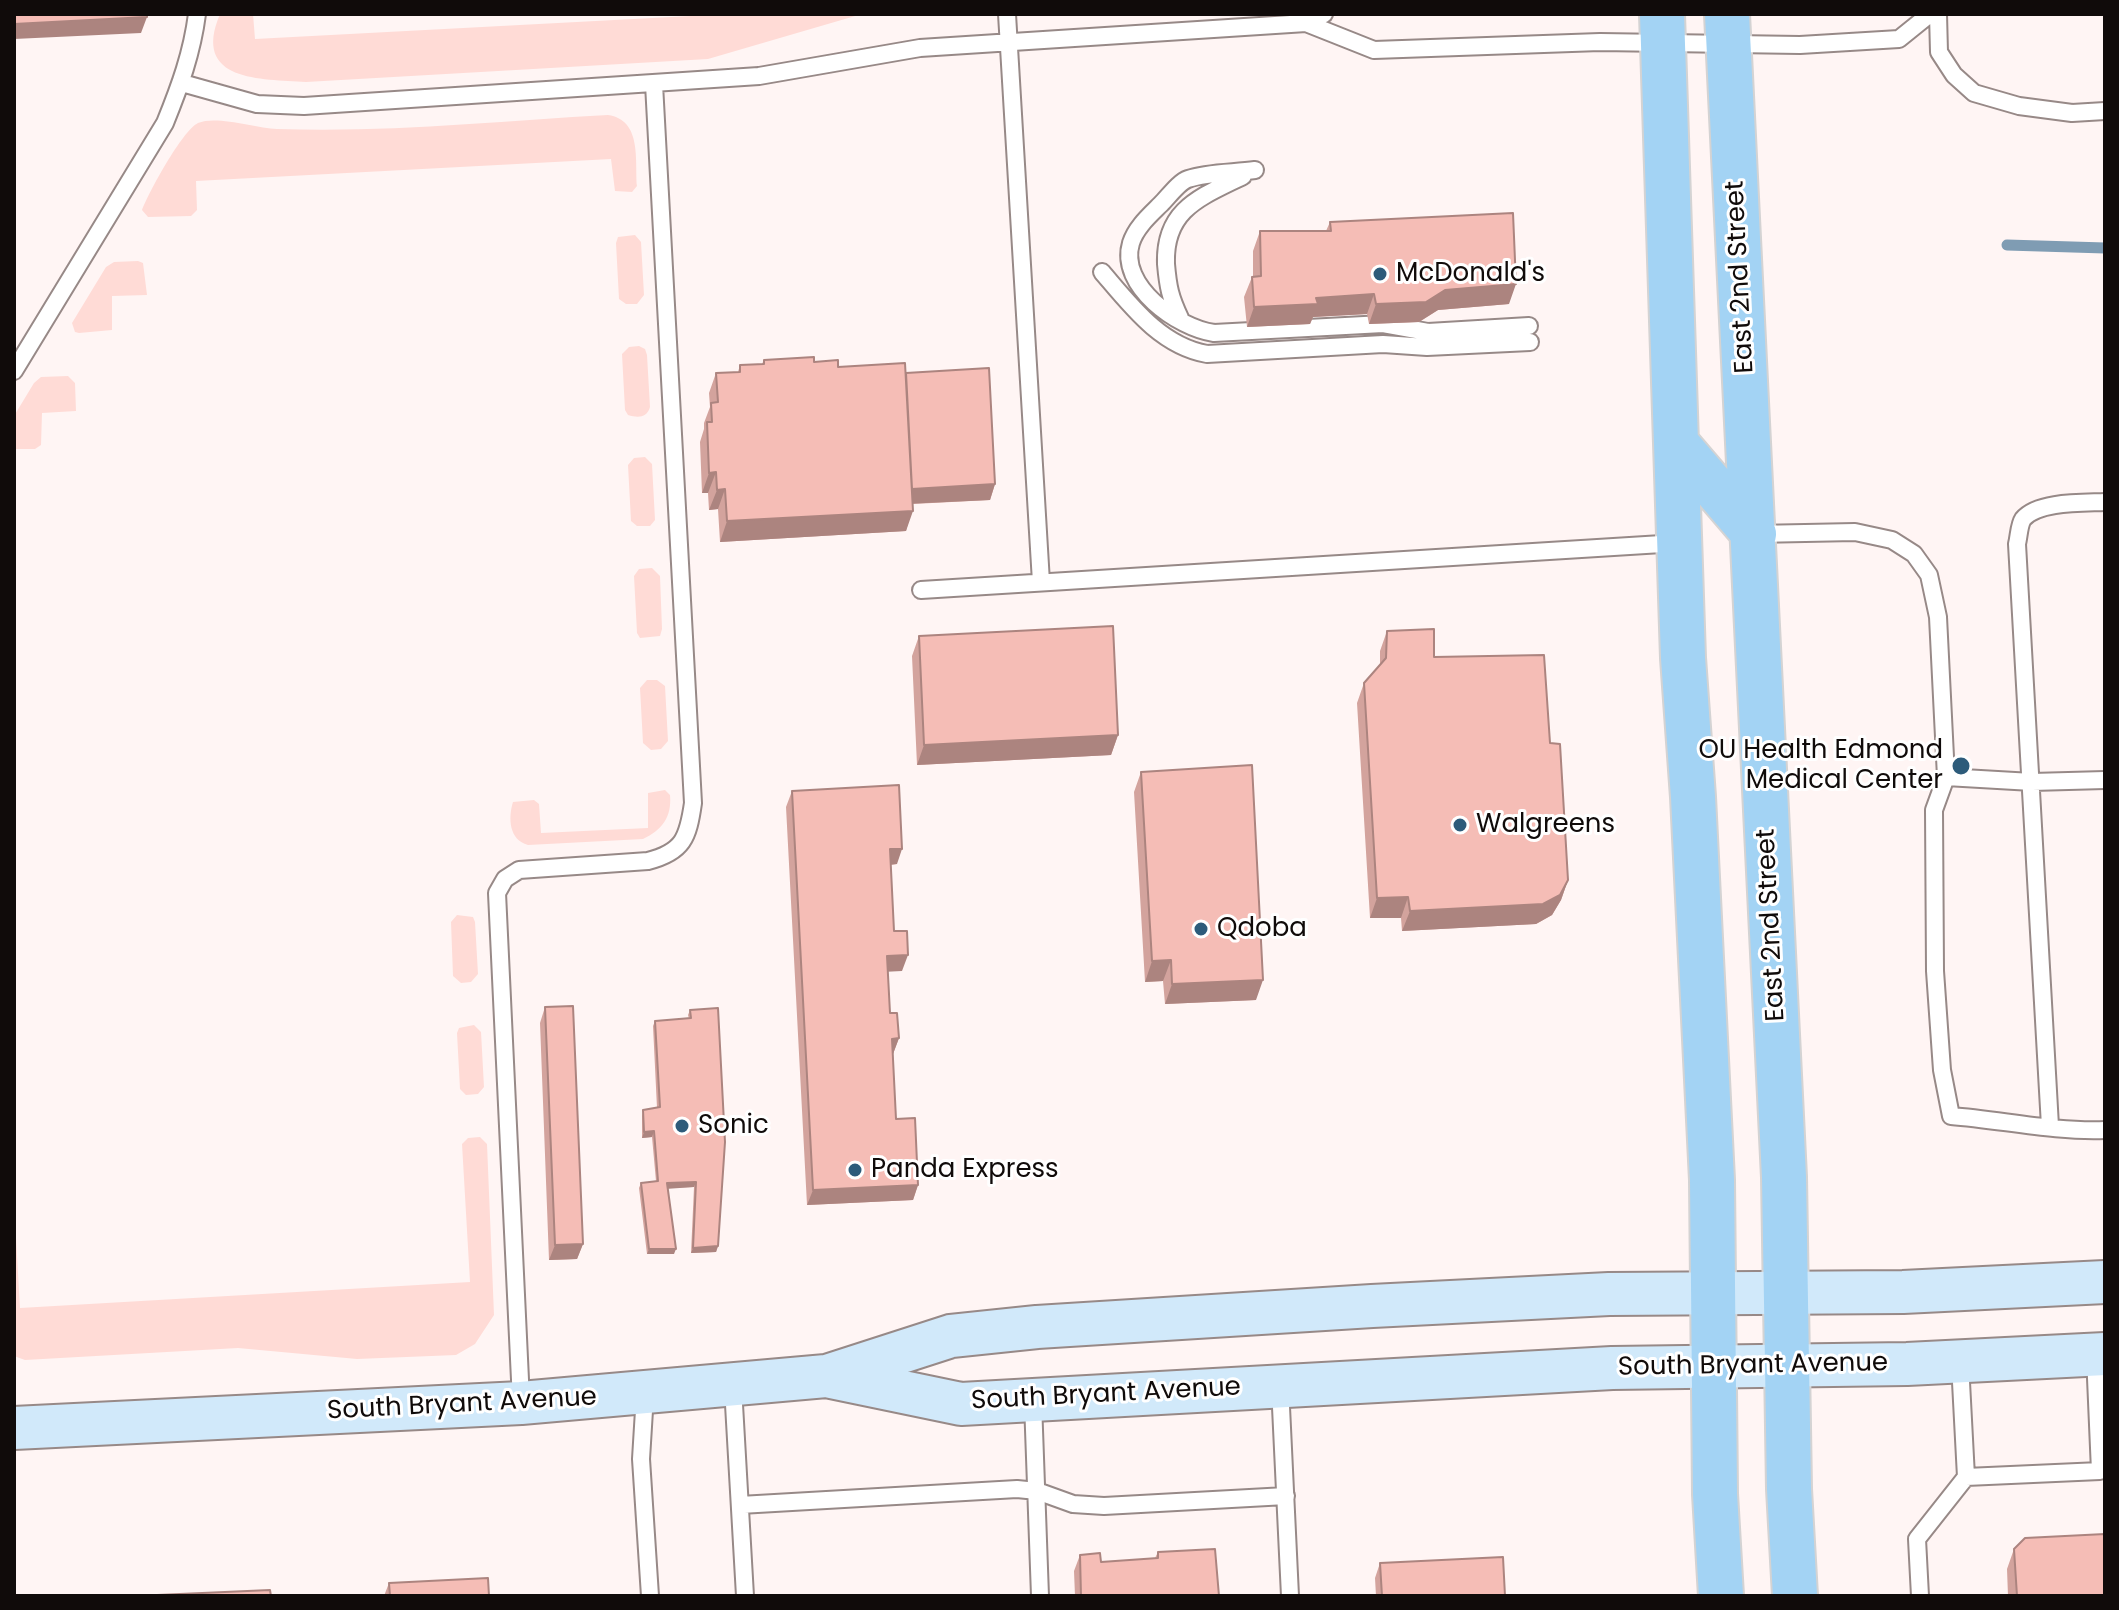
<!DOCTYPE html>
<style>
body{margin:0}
#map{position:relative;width:2119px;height:1610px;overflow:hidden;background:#fff5f4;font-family:Poppins,sans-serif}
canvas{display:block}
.frame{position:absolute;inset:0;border:16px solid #100b0a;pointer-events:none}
</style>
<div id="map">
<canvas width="2119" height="1610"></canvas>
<div class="frame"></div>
</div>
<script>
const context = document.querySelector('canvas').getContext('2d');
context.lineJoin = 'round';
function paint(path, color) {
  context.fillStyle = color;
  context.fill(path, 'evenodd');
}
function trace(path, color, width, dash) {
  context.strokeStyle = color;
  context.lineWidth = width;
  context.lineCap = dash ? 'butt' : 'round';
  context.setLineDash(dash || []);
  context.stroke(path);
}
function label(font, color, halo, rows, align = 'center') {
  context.font = font + ' Poppins,sans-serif';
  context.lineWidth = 6;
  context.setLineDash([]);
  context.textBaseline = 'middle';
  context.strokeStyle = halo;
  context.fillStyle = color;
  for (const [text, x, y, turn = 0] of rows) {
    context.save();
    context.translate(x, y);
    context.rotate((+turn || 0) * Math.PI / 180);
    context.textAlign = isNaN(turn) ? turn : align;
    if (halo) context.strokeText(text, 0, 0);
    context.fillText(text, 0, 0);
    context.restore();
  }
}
paint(new Path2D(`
 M220,14h33l2,25 473,-25h134l-154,45 -402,23c-45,-3 -115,0 -86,-68z
 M608,115c34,5 27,45 29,71l-5,6 -17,-1 -4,-32 -415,22 1,29 -6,6 -43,1 -6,-7c7,-18 40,-79 56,-87 18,-8 58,5 79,6 110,4 221,-8 331,-14z
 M635,235l6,7 3,53 -7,9h-11l-7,-5 -3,-56 2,-6z
 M138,261l5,2 4,32 -35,1v34l-33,3 -4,-1 -3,-9 34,-56 8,-5z
 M639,346l6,3 2,6 3,52c-3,11 -12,11 -22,8l-3,-5 -3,-56 7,-7z
 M68,376l7,7 1,28 -34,2 -1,32 -6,4h-21v-33l20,-33 7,-6z
 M645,457l7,7 3,56 -5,6h-13l-6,-5 -3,-56 6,-7z
 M652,568l8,8 2,53 -2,7 -20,2 -3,-5 -3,-57 5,-7z
 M647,680h10l8,6 3,55 -7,8 -10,1 -8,-7 -3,-55z
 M665,790l5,5c2,22 -8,35 -27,44l-115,6c-19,-5 -20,-27 -15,-43l21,-2 5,4 2,29 107,-5v-35z
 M457,915l16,2 2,5 3,52 -7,8 -10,1 -8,-7 -2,-54z
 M474,1025l7,7 3,55 -6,7 -12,1 -6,-6 -3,-56 2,-5z
 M480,1137l7,7 7,171 -19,29 -19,11 -99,4 -119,-11 -213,12 -11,-4v-153l6,105 450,-26 -8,-138 6,-6z`), '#ffdbd6');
trace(new Path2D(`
 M2007,245l98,3`), '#7f9cb3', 11);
const service = new Path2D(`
 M1007,14l34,568
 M1938,14l1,38 15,23 20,18 45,13 53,7 33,-2
 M1306,23l68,27 226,-8 200,3 99,-6 31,-25
 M182,83l75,21 47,2 455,-30 161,-28 386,-25 18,-9
 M1255,170c-21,3 -47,2 -67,9 -9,3 -19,17 -27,25 -11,11 -25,23 -30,39 -13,43 47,85 83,90l169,-9 45,8 101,-6
 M1102,272c29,34 59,74 105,82l176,-10 44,3 103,-5
 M1180,318c-10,-21 -12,-31 -14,-54 -2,-55 35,-67 77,-88
 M14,371l151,-248c15,-37 27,-70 32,-109
 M1755,534l100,-2 37,8 22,14 15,21 9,42 8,160 86,5 73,-2
 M921,590l757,-47
 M1946,777l-12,33 1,161 7,99 9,46c51,4 103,16 154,14
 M2050,1126l-33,-582c2,-8 2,-19 6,-25 15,-18 61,-16 82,-17
 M1280,1386l10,210
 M733,1387l12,209
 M645,1394l-4,65 9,137
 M521,1401l-24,-508 8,-14 14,-9 129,-9c35,-9 40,-23 45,-58l-39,-719
 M1033,1402l7,194
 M1966,1477l134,-6 -5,-116
 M740,1505l277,-16 20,2 36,13 31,2 182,-10
 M1920,1596l-3,-57 49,-62 -6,-114`);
const secondary = new Path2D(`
 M827,1376l124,-40 86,-9 335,-21 237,-12 294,-2 202,-10
 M14,1428l507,-25 305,-27 135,28 651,-36 295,-4 198,-10`);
const primary = new Path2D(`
 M1662,14l21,644 10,139 19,383 3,314 6,102
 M1727,14l57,1163 5,312 6,107
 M1676,443l78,91`);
trace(service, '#978987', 20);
trace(secondary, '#978987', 46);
trace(primary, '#d4d3d3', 48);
trace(service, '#fff', 16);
trace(secondary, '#d1e9fa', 42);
trace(primary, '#a3d3f4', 44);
paint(new Path2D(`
 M1330,222l179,82 -71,6 -19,12 -50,2 -2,-10 -54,3 -3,7 -63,3 -3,-30 8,-20h1v-26l7,-20h66z
 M764,360l50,2 24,5 68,6 89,111 -5,16 -77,4 -7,27 -186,11 -2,-33 -9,1 -1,-17h-6l-2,-51 4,-13v-6l6,-16 -1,-14 7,-20 22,-1 2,-7 22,-1z
 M1387,631l47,26 116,86 18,137 -7,20 -9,15 -16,9 -134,7 -1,-13h-31l-13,-215 7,-20 16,-17v-15z
 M919,636l199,99 -7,20 -194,10 -5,-109z
 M1141,772l115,228 -91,4 -2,-23 -18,1 -11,-190z
 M792,791l105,73 -6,1 3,66 8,40h-14l2,42 9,25 -6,16 3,65 22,66 -5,15 -106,5 -21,-398z
 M545,1007l38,237 -6,15 -28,1 -9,-237z
 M690,1010l28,236 -2,6 -25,1 3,-66 -27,1 7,66h-27l-8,-66 2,-5 15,-2 -4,-44 -10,1v-22l1,-6 14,-2 -4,-82 2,-5 34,-2 -1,-4z
 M2014,1549l91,47h-97l-1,-27z
 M1158,1552l61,44h-144l-1,-25 6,-16 21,7 54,-4z
 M1380,1563l125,33h-129l-1,-18z
 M389,1583l100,13h-105z`), '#d3a39d');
paint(new Path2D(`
 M147,17l-6,16 -127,6v-15z
 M1516,284l-7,20 -71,6 -19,12 -50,2 7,-20 69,-14z
 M1374,294l-7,20 -54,3 -3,7 -63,3 7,-20 62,-9z
 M716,472l-8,21h-6l7,-20z
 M995,484l-5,16 -86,4 6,-15z
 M725,489l-7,20 -9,1 8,-20z
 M913,511l-7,20 -186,11 7,-21z
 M1118,735l-7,20 -194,10 7,-20z
 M890,849h12l-5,15 -13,1z
 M1568,880l-7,20 -9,15 -16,9 -134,7 8,-20z
 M1408,897l-7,21h-31l7,-20z
 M908,955l-6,16 -20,1 5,-16z
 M1171,960l-8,21 -18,1 7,-21z
 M1263,980l-7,20 -91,4 7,-20z
 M899,1038l-6,16 -1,-15z
 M654,1131l-2,6 -10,1 2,-6z
 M696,1182l-2,5 -29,2 2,-6z
 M918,1185l-5,15 -106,5 6,-15z
 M583,1244l-6,15 -28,1 6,-15z
 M718,1246l-2,6 -25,1 2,-5z
 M649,1249h27l-2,5h-27z`), '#ac847f');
const building = new Path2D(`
 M14,14h133v3l-133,7z
 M1513,213l3,71 -71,6 -19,12 -50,2 -2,-10 -58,4 2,6 -64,3 -2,-30 9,-1 -1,-45h71l-1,-9z
 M814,357v5l24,-2v7l67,-4 8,148 -186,10 -2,-32 -8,1 -1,-18 -7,1 -2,-51h5l-1,-19 7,-1 -2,-29 24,-1v-7l24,-1v-4z
 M989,368l6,116 -83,5 -6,-116z
 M1113,626l5,109 -194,10 -5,-109z
 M1434,629v28l110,-2 6,88 10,1 8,136 -8,15 -17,9 -133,7 -2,-14 -31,1 -13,-215 22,-25 1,-27z
 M1252,765l11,215 -91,4 -1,-24 -19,1 -11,-189z
 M899,785l3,64h-12l4,82h13l1,24 -21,1 3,57h7l2,25 -7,1 4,80 19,-1 3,67 -105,5 -21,-399z
 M573,1006l10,238 -28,1 -10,-238z
 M718,1008l7,134 -7,104 -25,2 3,-66 -29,1 9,66h-27l-8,-66 17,-2 -4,-50 -10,1 -1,-22 17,-3 -5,-86 36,-3 -1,-8z
 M2105,1534v62h-88l-3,-47 11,-11z
 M1215,1549l4,47h-138l-1,-41 20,-2 1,9 57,-4v-6z
 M1503,1557l2,39h-123l-2,-33z
 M488,1578l1,18h-99l-1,-13z
 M270,1590l1,6h-114v-1z`);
paint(building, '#f5bdb6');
trace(building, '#ac847f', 2);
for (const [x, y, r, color] of [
 [1380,274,8,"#2d5b7a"],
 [1961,766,10,"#2d5b7a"],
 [1460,825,8,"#2d5b7a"],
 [1201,929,8,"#2d5b7a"],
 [682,1126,8,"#2d5b7a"],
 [855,1170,8,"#2d5b7a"]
]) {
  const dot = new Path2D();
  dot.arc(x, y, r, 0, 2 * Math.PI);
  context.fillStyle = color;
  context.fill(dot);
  trace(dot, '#fff', 3);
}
label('26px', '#100b0a', '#fff', [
 ["McDonald's",1396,274],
 ["OU Health Edmond",1943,751,"right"],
 ["Medical Center",1943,781,"right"],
 ["Walgreens",1476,825],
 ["Qdoba",1217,929],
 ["Sonic",698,1126],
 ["Panda Express",871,1170]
], 'left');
label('26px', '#100b0a', '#fff', [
 ["East 2nd Street",1741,277,-93],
 ["East 2nd Street",1772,925,-93],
 ["South Bryant Avenue",1753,1366,-1],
 ["South Bryant Avenue",1106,1395,-3],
 ["South Bryant Avenue",462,1405,-3]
]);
</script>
